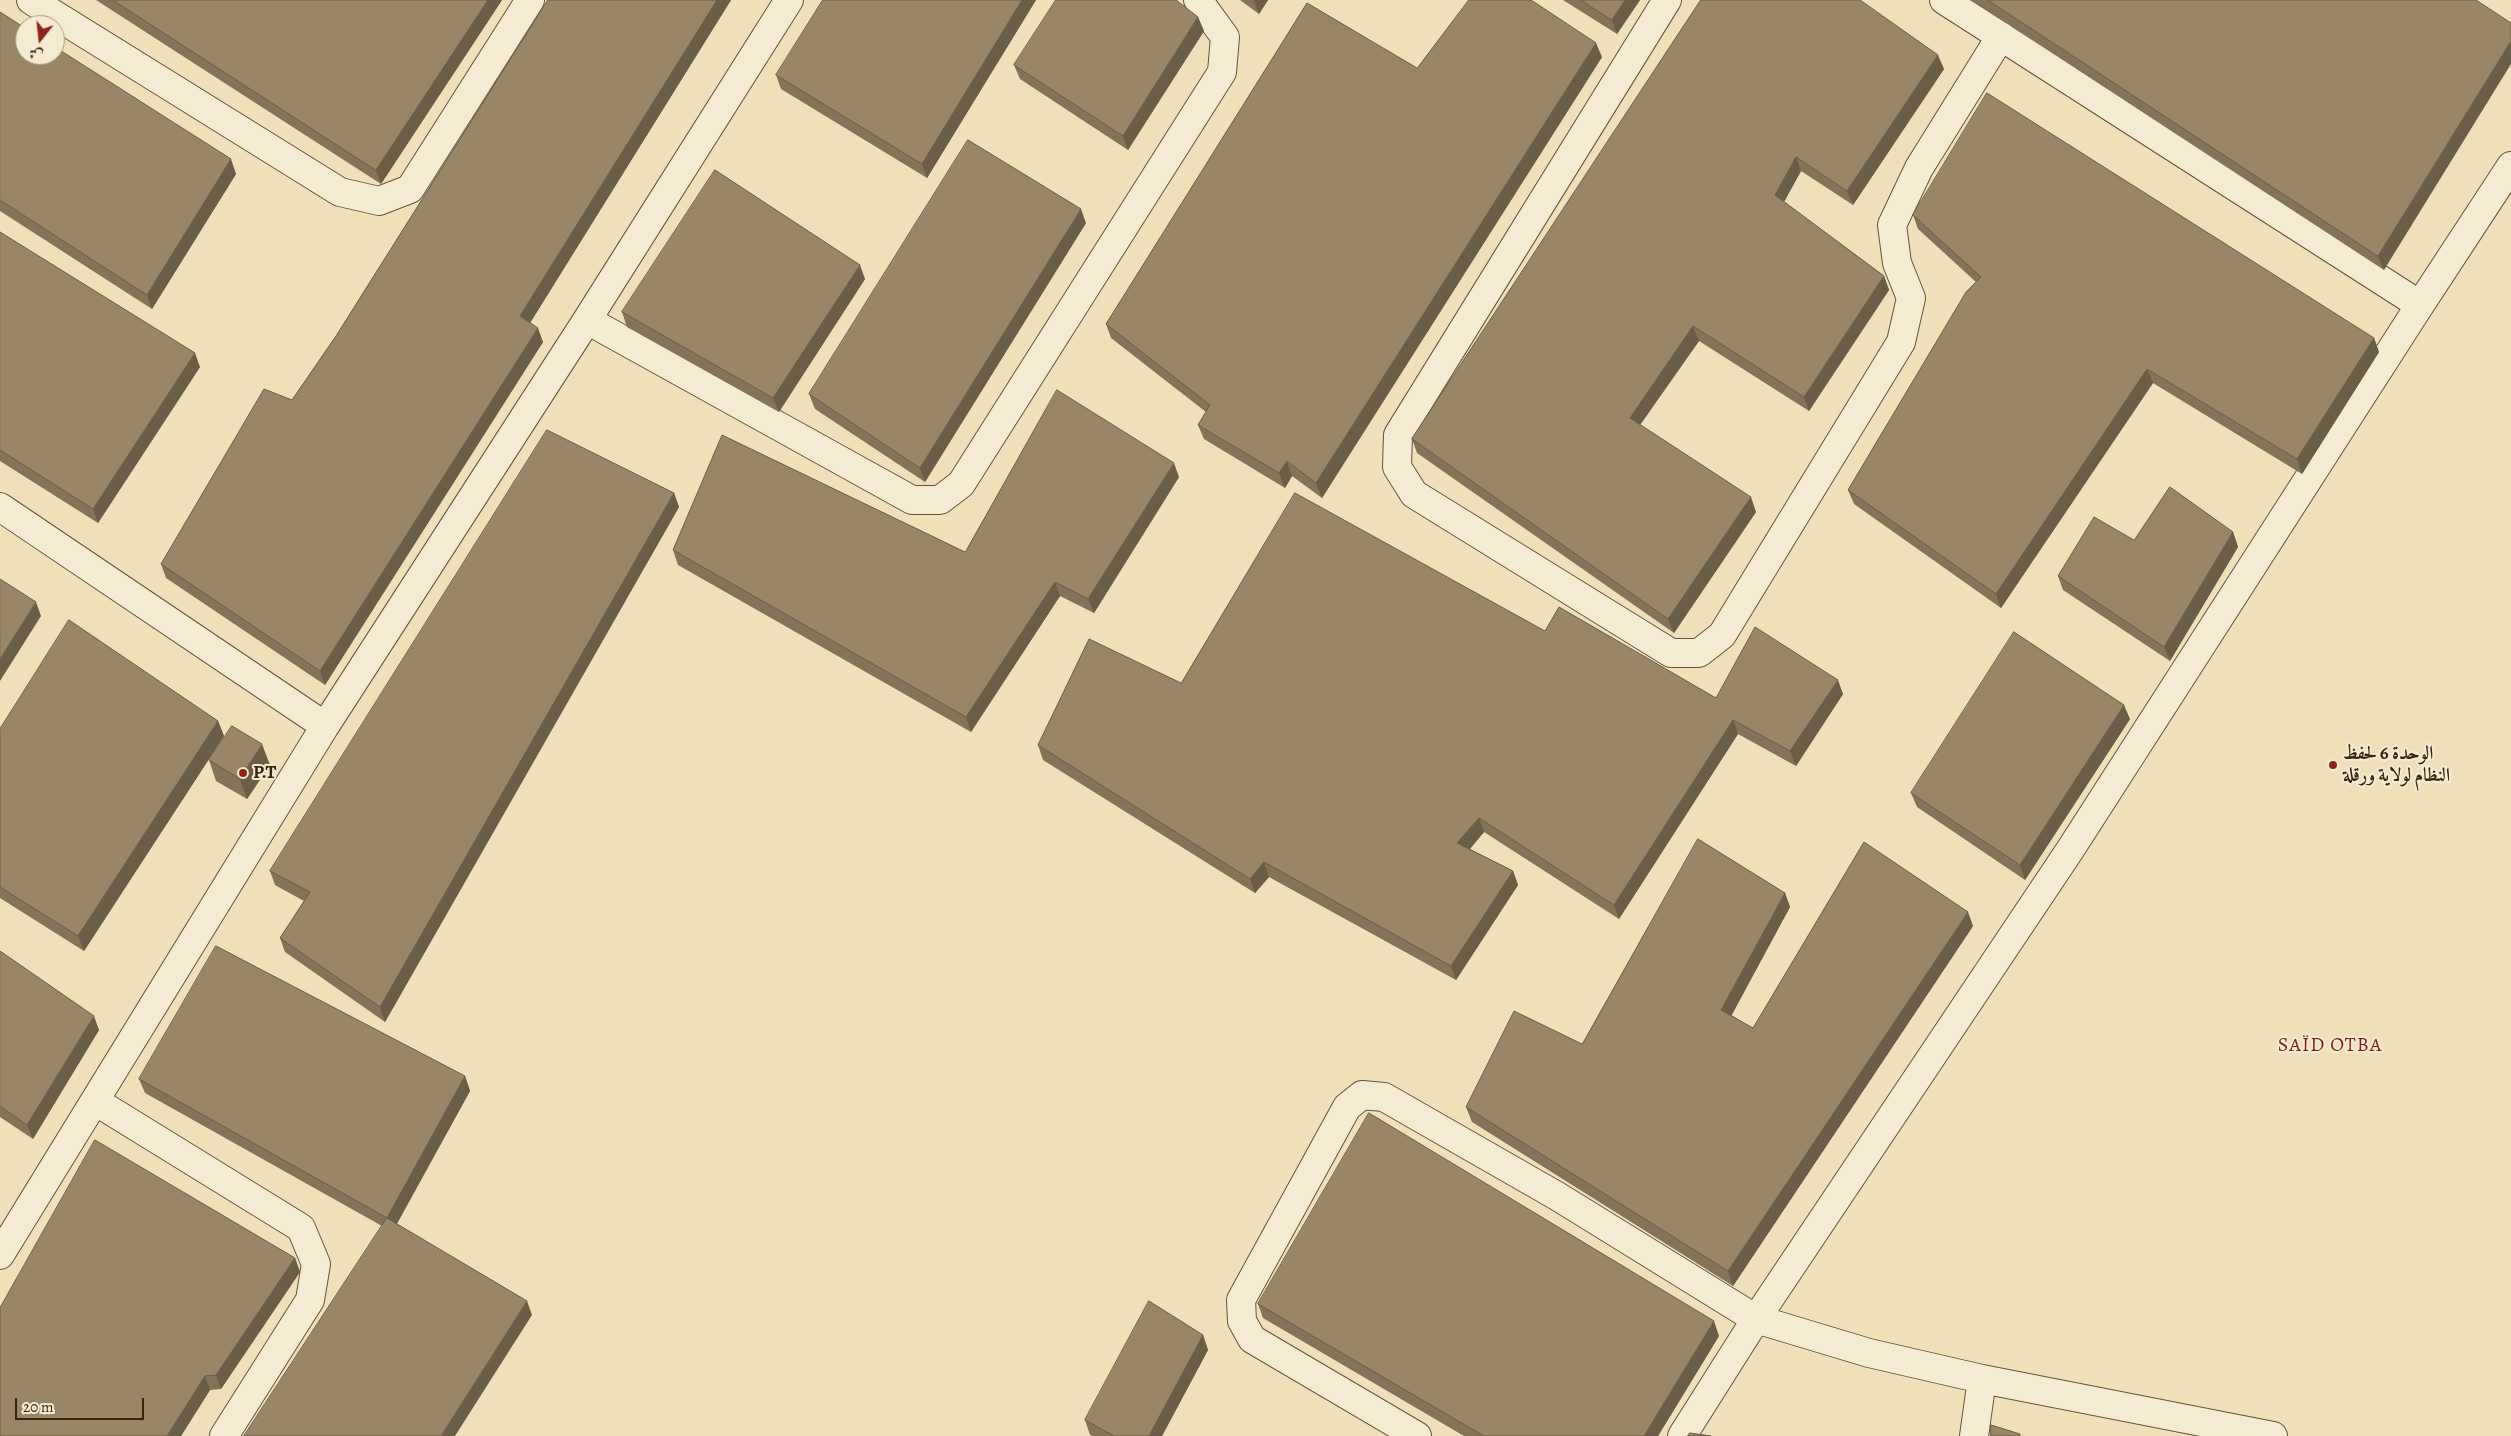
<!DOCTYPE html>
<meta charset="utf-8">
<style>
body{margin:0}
#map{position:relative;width:2511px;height:1436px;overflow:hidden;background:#efe0b9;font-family:Alegreya,Amiri,serif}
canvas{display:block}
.north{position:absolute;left:15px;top:15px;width:50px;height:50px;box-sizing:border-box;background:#f5ebd2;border:1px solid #aa9b83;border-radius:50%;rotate:196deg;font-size:14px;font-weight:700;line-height:20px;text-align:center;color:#39240c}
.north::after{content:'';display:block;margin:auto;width:18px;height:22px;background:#8f2418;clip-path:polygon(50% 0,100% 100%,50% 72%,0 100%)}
.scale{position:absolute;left:15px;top:1398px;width:129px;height:22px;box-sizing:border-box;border:2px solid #39240c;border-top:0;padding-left:6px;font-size:15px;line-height:18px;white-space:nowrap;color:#39240c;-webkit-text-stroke:4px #f5ebd2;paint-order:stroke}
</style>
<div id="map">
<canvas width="2511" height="1436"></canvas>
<div class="north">ش</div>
<div class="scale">20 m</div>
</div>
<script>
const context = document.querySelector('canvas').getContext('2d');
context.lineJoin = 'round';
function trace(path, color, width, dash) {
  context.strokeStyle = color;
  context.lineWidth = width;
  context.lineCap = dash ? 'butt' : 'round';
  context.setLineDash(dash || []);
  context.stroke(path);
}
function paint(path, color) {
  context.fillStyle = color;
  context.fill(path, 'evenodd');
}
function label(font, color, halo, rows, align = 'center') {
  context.font = font + ' Alegreya,Amiri,serif';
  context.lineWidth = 4;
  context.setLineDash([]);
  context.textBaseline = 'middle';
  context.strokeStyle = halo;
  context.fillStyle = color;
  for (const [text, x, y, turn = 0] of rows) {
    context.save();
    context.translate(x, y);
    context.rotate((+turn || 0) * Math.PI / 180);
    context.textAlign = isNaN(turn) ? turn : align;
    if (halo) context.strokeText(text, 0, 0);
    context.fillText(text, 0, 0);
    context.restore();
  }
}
const minor = new Path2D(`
 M31,0l309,192 39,9 31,-12 120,-189
 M1667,0l-269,435 -1,32 17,27 257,159h28l23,-18 179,-293 10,-44 -14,-35 -5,-38 27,-57 82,-132
 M1944,0l476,305 91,-139
 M587,320l325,180h28l21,-16 261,-412 3,-35 -27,-37
 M0,507l325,219
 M95,1101l206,127 15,36 -6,36 -86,136
 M0,1255l325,-529 262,-406 202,-320
 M1417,1436l-165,-97 -10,-18 -1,-21 106,-193 15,-12 22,2 173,99 199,123 113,34 113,26 291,57
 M1682,1436l74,-117 314,-469 350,-545
 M1974,1436l8,-57`);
trace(minor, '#665337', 30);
trace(minor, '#f5ebd2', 28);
paint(new Path2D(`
 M96,0h406l-121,184z
 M548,0h183l-201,323 13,19 -218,343 -159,-107 -5,-14 131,-164 44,-64z
 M1036,0l-109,178 -146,-89 -5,-14z
 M1240,0h28l-9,14z
 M1563,0h77l-23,34z
 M1701,0l243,69 -91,136 -52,-34 -17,31 100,74 5,14 -80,121 -110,-70 -59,84 116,87 -82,121 -257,-180 -5,-14z
 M1971,0h505l-92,270z
 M0,12l236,162 -84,135 -152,-98z
 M1198,17l6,14 -76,119 -108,-71 -6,-14z
 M1602,57l-280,441 -30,-22 -7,12 -81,-49 -6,-14 8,-13 -95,-74 -5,-14 311,-256z
 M1913,215l461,123 5,14 -77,122 -149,-91 -152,225 -147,-104 -6,-14 128,-208 -58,-53z
 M1086,223l-161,259 -110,-73 -6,-15z
 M0,232l200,135 -102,156 -98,-62z
 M865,279l-86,133 -152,-85 -5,-15z
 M1179,477l-85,136 -34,-17 -89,136 -293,-167 -5,-15 292,2z
 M674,493l5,14 -294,515 -100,-70 -5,-14 24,-37 -29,-16 -5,-14z
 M2233,532l5,15 -68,114 -107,-71 -5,-14z
 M1545,631l171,67 127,-4 -47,72 -58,-32 -119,185 -135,-87 -14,17 43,22 5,14 -62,95 -187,-103 -14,16 -212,-133 -5,-15 143,-62z
 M2130,719l-105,161 -108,-73 -6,-14z
 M218,721l6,15 -140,215 -84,-53v-169z
 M209,760l61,5 -23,34 -31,-18z
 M1785,893l5,14 -59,108 22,13 220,-102 -240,360 -261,-164 -6,-15 116,-63z
 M0,951l99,79 -66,109 -33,-22z
 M465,1076l5,15 -73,133 135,91 -150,-89 -237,-133 -6,-14z
 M295,1258l5,14 -79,117 -11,1 -29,46h-181z
 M1258,1304l461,32 -61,100h-194l-201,-118z
 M1203,1335l5,15 -46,86h-69l-3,-1 -5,-15z`), '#837358');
paint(new Path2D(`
 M488,0h14l-121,184 -5,-14z
 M717,0h14l-206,331 -5,-15z
 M1022,0h14l-109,178 -5,-14z
 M1254,0h14l-9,14z
 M1625,0h15l-23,34 -5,-14z
 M1198,17l6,14 -76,119 -5,-14z
 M2511,41v23l-127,206 -6,-14z
 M1596,43l6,14 -280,441 -6,-15z
 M1938,55l6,14 -91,136 -6,-14z
 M1796,157l5,14 -21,38 -5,-14z
 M231,159l5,15 -84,135 -5,-14z
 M1081,209l5,14 -161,259 -5,-14z
 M860,265l5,14 -86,133 -6,-14z
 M1884,276l5,14 -80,121 -5,-14z
 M1693,326l6,15 -64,91 -5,-14z
 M538,328l5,14 -218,343 -5,-14z
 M2374,338l5,14 -77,122 -5,-15z
 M195,353l5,14 -102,156 -5,-14z
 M2147,369l6,14 -152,225 -5,-14z
 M1287,461l5,15 -7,12 -6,-15z
 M1174,463l5,14 -85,136 -6,-14z
 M674,493l5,14 -294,515 -5,-15z
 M1751,497l5,15 -82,121 -6,-14z
 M2233,532l5,15 -68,114 -6,-14z
 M1055,582l5,14 -89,136 -5,-15z
 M36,602l5,14 -41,65v-22z
 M1838,680l5,14 -47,72 -6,-15z
 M2124,705l6,14 -105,161 -5,-15z
 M1733,720l5,14 -119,185 -5,-14z
 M218,721l6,15 -140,215 -6,-15z
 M262,744l8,21 -23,34 -7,-20z
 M1479,818l5,14 -21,25 -6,-14z
 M1264,862l5,15 -14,16 -5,-14z
 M1513,871l5,14 -62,95 -5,-14z
 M1785,893l5,14 -63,117 -6,-14z
 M1968,912l5,14 -240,360 -5,-15z
 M94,1016l5,14 -66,109 -6,-14z
 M465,1076l5,15 -78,141 -5,-14z
 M295,1258l5,14 -79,117 -5,-14z
 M527,1301l5,14 -77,121h-14z
 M1714,1321l5,15 -61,100h-14z
 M1203,1335l5,15 -46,86h-13z
 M205,1376l5,14 -29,46h-14z`), '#6a5e47');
const building = new Path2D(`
 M113,0h375l-112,170z
 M548,0h169l-197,316 18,12 -218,343 -159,-107 103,-175 28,11 44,-64z
 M823,0h199l-100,164 -146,-89z
 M1056,0h120l22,17 -75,119 -109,-71z
 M1469,0h62l65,43 -280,440 -29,-22 -8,12 -81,-48 12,-20 -104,-81 201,-321 110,65z
 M1581,0h44l-13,20z
 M1701,0h159l78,55 -91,136 -51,-34 -21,38 109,81 -80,121 -111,-71 -63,92 121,79 -83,122 -256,-180z
 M1988,0h488l35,23v18l-133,215z
 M0,12l25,16v27h30v-8l176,112 -84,136 -147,-95z
 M1987,93l387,245 -77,121 -150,-90 -151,225 -148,-104 118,-198 15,-15 -68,-62z
 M968,140l113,69 -161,259 -111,-74z
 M715,170l145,95 -87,133 -151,-86z
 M0,232l195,121 -102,156 -93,-59z
 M1057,390l117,73 -86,136 -33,-17 -89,135 -293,-167 49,-115 243,117z
 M547,430l127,63 -294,514 -100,-69 30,-46 -40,-21z
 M2170,487l63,45 -69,115 -106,-71 36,-59 40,23z
 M1295,493l250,138 14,-24 157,91 39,-71 83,53 -48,71 -57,-31 -119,185 -135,-87 -22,25 56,28 -62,95 -187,-104 -14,17 -212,-134 51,-106 92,44z
 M0,579l36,23 -36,57z
 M69,620l149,101 -140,215 -78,-49v-158z
 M2014,632l110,73 -104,160 -109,-72z
 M232,726l30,18 -22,35 -31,-19z
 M1698,839l87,54 -64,117 32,18 111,-186 104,70 -240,359 -262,-164 48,-96 68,33z
 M216,946l249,130 -78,142 -248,-139z
 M0,951l94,65 -67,109 -27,-19z
 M1369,1113l345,208 -70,115h-160l-226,-132z
 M95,1140l200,118 -79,117 -11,1 -38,60h-167v-128z
 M387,1218l140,83 -86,135h-197z
 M1149,1301l54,34 -54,101h-35l-29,-16z
 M1991,1425l29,9v2h-29z
 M1690,1433l21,3h-23z`);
paint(building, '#988666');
trace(building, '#6a5e47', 1);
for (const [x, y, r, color] of [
 [2333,765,5,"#8f2418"],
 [243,773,5,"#8f2418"]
]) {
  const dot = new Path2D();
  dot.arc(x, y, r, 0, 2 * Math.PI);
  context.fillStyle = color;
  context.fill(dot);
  trace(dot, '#f5ebd2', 2);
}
label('bold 19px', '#39240c', '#f5ebd2', [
 ["الوحدة 6 لحفظ",2343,754],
 ["النظام لولاية ورقلة",2343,776],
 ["P.T",253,773]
], 'left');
context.letterSpacing = '1px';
label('20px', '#7a1f14', '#f5ebd2', [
 ["SAÏD OTBA",2330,1046]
]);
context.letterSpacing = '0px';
</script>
